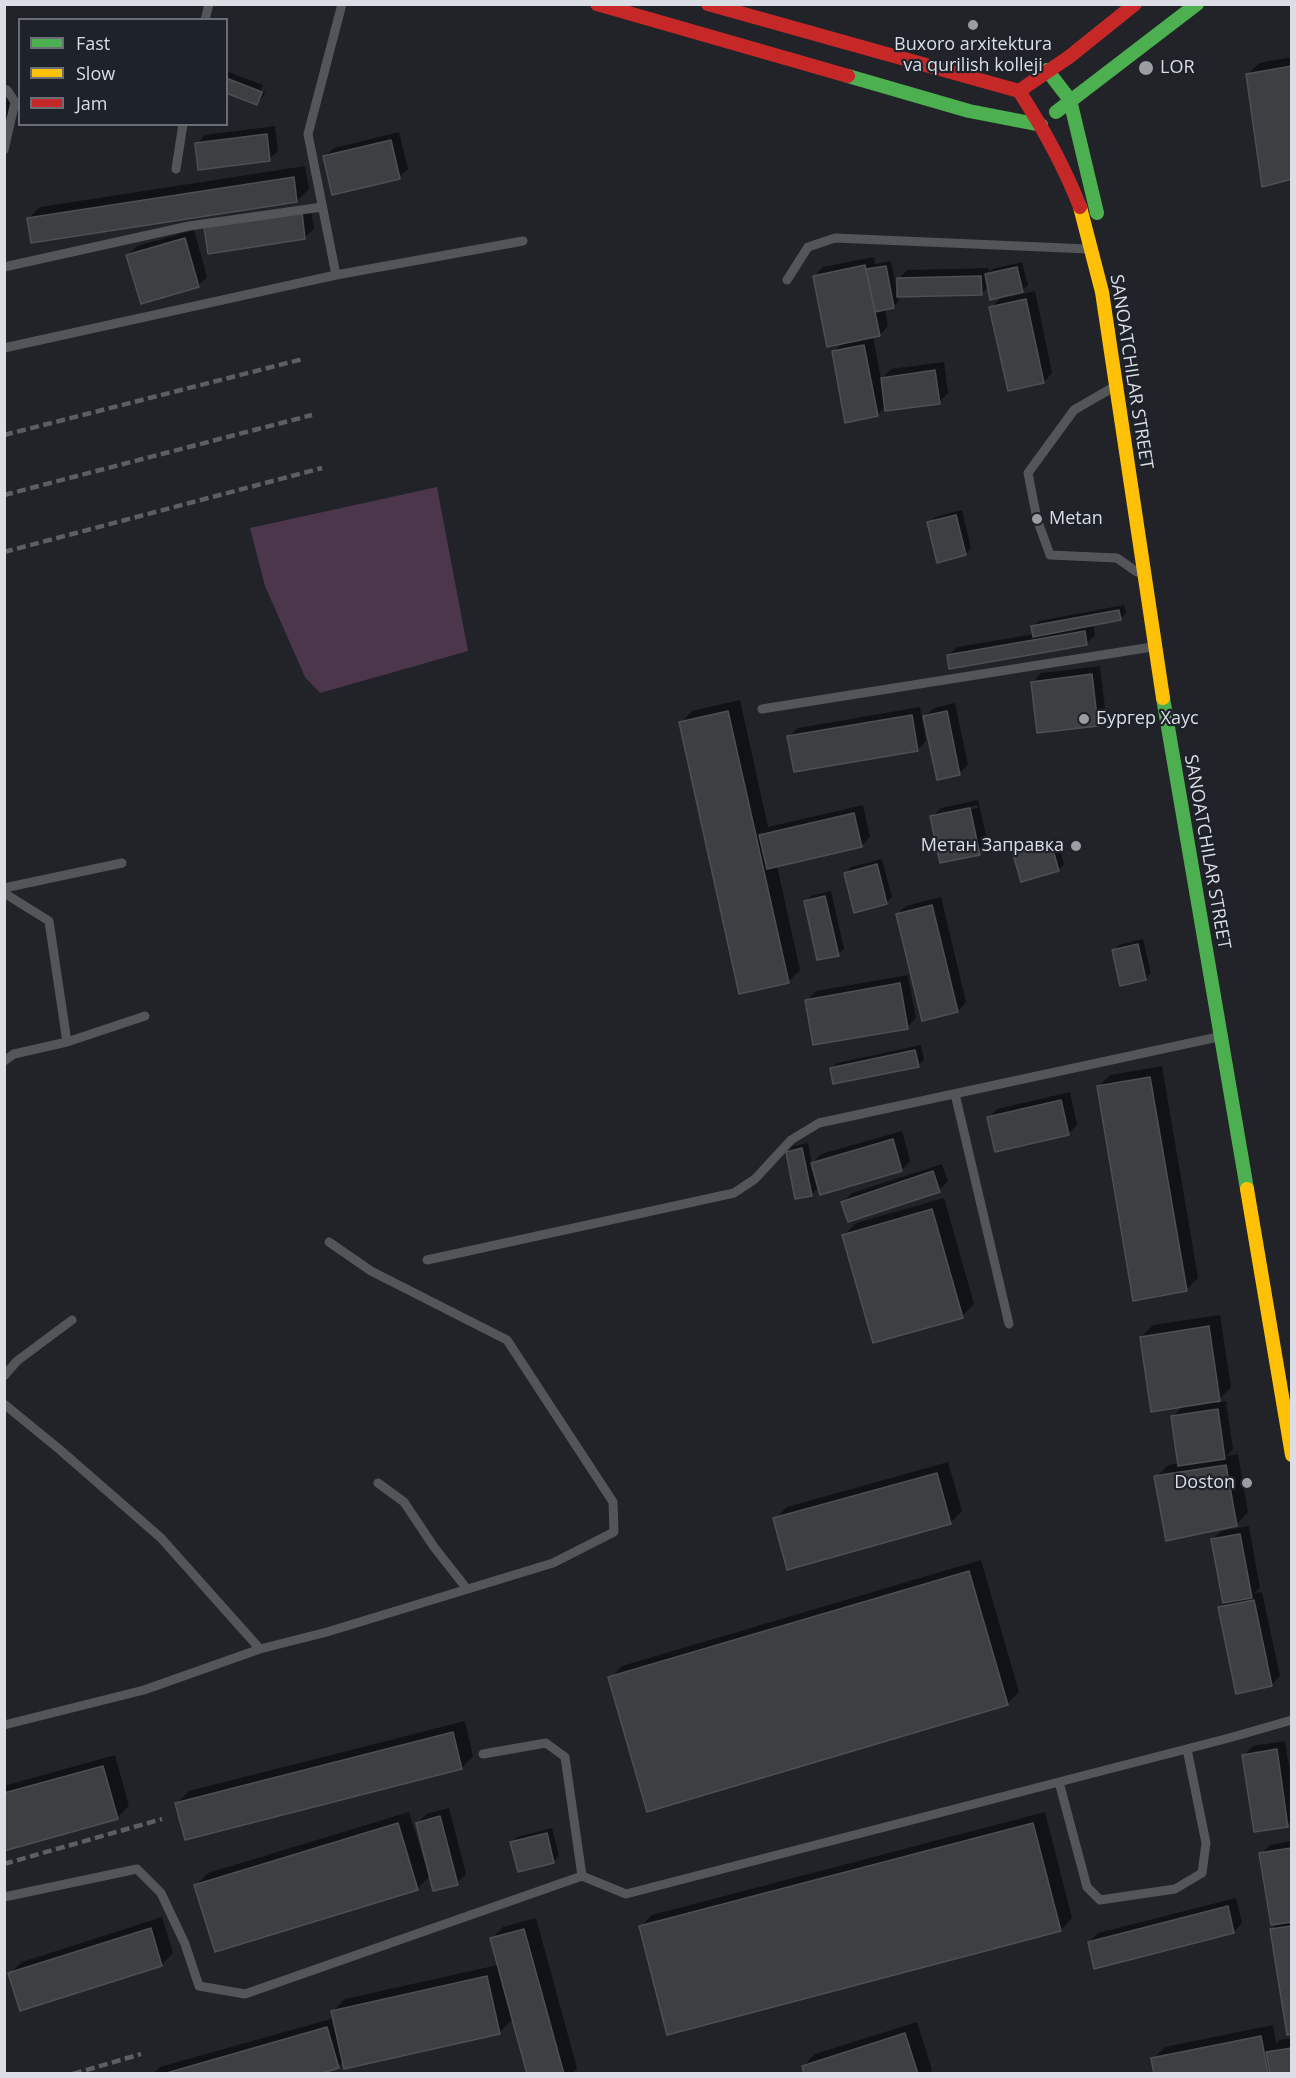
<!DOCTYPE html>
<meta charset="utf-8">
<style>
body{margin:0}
#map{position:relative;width:1296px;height:2078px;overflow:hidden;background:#212328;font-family:"Open Sans",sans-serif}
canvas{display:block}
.frame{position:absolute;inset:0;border:6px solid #dbdee4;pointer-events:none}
.legend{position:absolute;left:18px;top:18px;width:210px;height:108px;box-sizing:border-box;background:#1e222b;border:2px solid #6a6d75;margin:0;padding:8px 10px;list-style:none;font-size:18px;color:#dbdee4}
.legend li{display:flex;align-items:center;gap:12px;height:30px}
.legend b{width:30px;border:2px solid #6a6d75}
</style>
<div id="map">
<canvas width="1296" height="2078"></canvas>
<div class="frame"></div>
<ul class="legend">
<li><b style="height:8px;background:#4caf50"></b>Fast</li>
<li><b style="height:8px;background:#ffc107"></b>Slow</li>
<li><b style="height:8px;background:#c62828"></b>Jam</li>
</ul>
</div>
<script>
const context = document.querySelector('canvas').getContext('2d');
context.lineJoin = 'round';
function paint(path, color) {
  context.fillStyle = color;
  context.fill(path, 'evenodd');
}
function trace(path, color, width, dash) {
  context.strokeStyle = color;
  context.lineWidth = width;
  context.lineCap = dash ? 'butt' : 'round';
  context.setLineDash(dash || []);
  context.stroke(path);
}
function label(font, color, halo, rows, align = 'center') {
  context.font = font + ' "Open Sans",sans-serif';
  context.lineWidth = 4.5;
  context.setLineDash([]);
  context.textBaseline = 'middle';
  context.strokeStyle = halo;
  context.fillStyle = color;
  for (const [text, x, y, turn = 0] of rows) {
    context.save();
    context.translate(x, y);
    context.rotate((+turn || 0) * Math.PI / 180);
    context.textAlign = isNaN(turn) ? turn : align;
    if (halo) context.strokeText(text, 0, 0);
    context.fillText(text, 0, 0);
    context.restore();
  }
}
paint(new Path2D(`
 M437,487l31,164 -148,42 -15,-16 -40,-91 -15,-58z`), '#4b364c');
paint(new Path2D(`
 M1292,57v121l-45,-103 12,-12z
 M226,71l37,14 -5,13h3l6,-12 -4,11 -6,6 -31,-12z
 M4,96l8,2 -8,29z
 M275,126l3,25 -9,8 -72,-15 8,-9z
 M399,132l9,37 -9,8 -74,-21 9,-8z
 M305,166l4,23 -12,12 -268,17 11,-11z
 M310,204l4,25 -9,8 -91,-18z
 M194,230l13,47 -9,9 -70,-31 9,-9z
 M874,257l1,7 16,-3 6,31 2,-14 8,-8 82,-2v4l3,-3 30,-7 6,23 -6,6 -13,3 1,3 25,-6 17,82 -8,9 -53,-74 12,-13 -14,-9 -8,8 -83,2 1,5 -6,5 -8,2 3,18 -8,9 -7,1 8,44 10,-11 53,-7 4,31 -9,9 -53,4 -9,9 -43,-63 9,-10 -29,-66 9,-9z
 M962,510l9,38 -5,6 -37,-31 6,-6z
 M1124,605l2,8 -6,6 -27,5 2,11 -9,9 -138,12 9,-9 77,-13 -1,-7 6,-6z
 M1100,666l6,50 -9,9 -64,-43 8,-9z
 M740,700l28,127 95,-22 7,32 -9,9 -84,20 23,104 -12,12 -107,-259 11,-12z
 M955,703l13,62 -9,8 -34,-57 9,-8z
 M920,707l6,34 -9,9 -128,-13 9,-9z
 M978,800l10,44 -9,9 -47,-36 9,-9zM977,805l1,3 -38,8v-3z
 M1057,838l7,26 -5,6 -37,10 -8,-25 6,-6z
 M882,859l10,38 -6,6 -41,-30 6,-6z
 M831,891l13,58 -6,5 -32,-52 5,-6z
 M941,897l25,105 -8,9 -61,-97 9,-8z
 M1143,939l8,34 -6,6 -32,-28 6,-6z
 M908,975l8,43 -9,9 -100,-27 9,-9z
 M921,1045l3,15 -6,5 -86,3 5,-5z
 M1162,1066l36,212 -12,12 -88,-203 12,-12z
 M1070,1092l7,33 -9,9 -79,-16 8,-9z
 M902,1131l8,30 -8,9 -88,7 3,12 -6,5 -23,-42 5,-6 15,-3 4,21 9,-10z
 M942,1164l6,17 -9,9 -96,12 9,-9z
 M944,1198l30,106 -12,12 -118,-81 12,-12z
 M1220,1315l11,72 -15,16 10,-2 7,48 -7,7 12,-2 10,58 -11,12 -81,-47 12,-12 11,-2 -6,-47 11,-11 -43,-68 12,-12z
 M948,1462l14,49 -12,12 -175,-4 12,-12z
 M1249,1526l11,62 -6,5 8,-1 18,84 -9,9 -51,-78 4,-4 -12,-63 9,-9z
 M981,1560l38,132 -12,12 -397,-26 12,-12z
 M465,1721l8,35 -11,12 -285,35 12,-12z
 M1285,1741l7,43v37l-5,4 -43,-70 9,-9z
 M115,1755l14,51 -12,12 -113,31v-63z
 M449,1808l17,66 -9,9 -26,-8 -14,14 -221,-4 12,-12 201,-61 16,51h3l-10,-40 8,-9z
 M1045,1812l27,106 -11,12 -421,-3 12,-12z
 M552,1828l7,28 -5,5 -42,-19 5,-5z
 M1292,1841v191l-21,-102 8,-8 -18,-68 9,-9z
 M1236,1898l6,25 -8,9 -145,10 9,-9z
 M162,1917l11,36 -12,12 -151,8 12,-11z
 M536,1918l41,150 -5,6h-44l-15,-55 -14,14 -155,28 -6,6 -24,7h-161l7,-7 174,-49 -1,-7 12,-12 153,-34 -7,-26 12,-12z
 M917,2022l15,48 -3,4h-123l-3,-8 12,-12z
 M1273,2025l3,19 4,-4 12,-2v36h-136l-3,-15 12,-12z`), '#0007');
const building = new Path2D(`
 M1292,66v113l-30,8 -16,-113z
 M226,78l36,14 -5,13 -31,-12z
 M267,134l3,27 -72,9 -3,-27z
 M391,140l9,39 -68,16 -9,-39z
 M294,177l3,25 -266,41 -4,-25z
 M302,212l3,27 -97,15 -4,-27z
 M185,238l14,49 -58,17 -15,-49z
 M865,265l15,71 -53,11 -14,-71z
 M886,266l8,42 -19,4 -9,-43z
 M1017,267l6,25 -33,8 -5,-26z
 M981,276l1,19 -85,2v-19z
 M1026,299l18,84 -36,8 -19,-84z
 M864,345l14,71 -33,7 -13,-72z
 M935,370l5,34 -55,7 -4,-33z
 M956,515l10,40 -29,8 -10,-41z
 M1119,610l2,10 -88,17 -2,-11z
 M1085,631l2,14 -138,24 -2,-14z
 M1092,674l6,52 -61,7 -6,-51z
 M728,711l61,272 -50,11 -60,-272z
 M947,711l13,64 -23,5 -14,-64z
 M912,715l6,36 -124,21 -7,-36z
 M970,808l10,47 -40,8 -10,-47z
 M854,813l8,34 -95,22 -8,-34z
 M1051,843l8,28 -38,11 -8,-28z
 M877,864l10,40 -33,9 -10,-40z
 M825,896l14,60 -22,4 -13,-59z
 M932,905l26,107 -36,9 -26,-107z
 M1138,944l8,36 -26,6 -8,-36z
 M900,983l8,46 -95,16 -8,-45z
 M915,1050l4,17 -86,17 -3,-16z
 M1150,1077l37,214 -54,10 -36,-215z
 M1061,1100l8,35 -74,17 -8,-35z
 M893,1139l9,32 -82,24 -9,-32z
 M802,1148l10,48 -17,3 -9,-47z
 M933,1171l7,21 -92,30 -7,-20z
 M932,1209l31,109 -90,25 -31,-108z
 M1209,1326l11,75 -69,11 -11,-75z
 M1218,1409l7,50 -47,7 -7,-50z
 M1226,1465l11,61 -71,15 -12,-65z
 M937,1473l14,51 -164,46 -14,-52z
 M1240,1534l12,64 -29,5 -12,-64z
 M969,1571l39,134 -361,107 -39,-135z
 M1254,1600l18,86 -36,8 -18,-87z
 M453,1732l9,37 -277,71 -10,-37z
 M1277,1749l11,78 -34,5 -12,-77z
 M103,1766l15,53 -114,32v-58z
 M440,1816l18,69 -25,6 -17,-68z
 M398,1823l20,67 -203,62 -21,-67z
 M1033,1823l28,108 -394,104 -28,-109z
 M547,1833l7,30 -36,9 -8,-30z
 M1291,1848l1,74 -21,3 -12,-72z
 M1228,1906l6,27 -140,36 -6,-27z
 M1292,1926v108l-5,1 -17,-106z
 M151,1928l11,38 -142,45 -12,-38z
 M524,1929l40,145h-37l-37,-136z
 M487,1976l13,58 -156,35 -13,-58z
 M327,2027l12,41 -19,6h-157z
 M905,2033l13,41h-114l-2,-8z
 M1261,2036l7,38h-114l-3,-16z
 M1292,2048v26h-22l-4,-22z`);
paint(building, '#3d3f43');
trace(building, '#4c5053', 1.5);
trace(new Path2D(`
 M205,20l4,-16
 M4,89l3,1 8,12 -11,48
 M176,169l7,-45
 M4,267l185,-41 133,-19
 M336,275l187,-34
 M787,280l21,-33 27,-9 253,11
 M4,348l332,-73 -28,-141 34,-130
 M1112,388l-38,22 -46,63 9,46 13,36 67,3 20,14
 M762,709l390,-62
 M4,888l118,-25
 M4,893l45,28 18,121
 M4,1061l10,-7 53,-12 78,-26
 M955,1094l54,230
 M427,1260l307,-67 21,-14 36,-39 28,-17 399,-86
 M4,1376l13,-15 55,-41
 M4,1404l55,45 102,89 99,111
 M378,1483l26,19 30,45 33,42
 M4,1725l140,-35 116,-41 67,-17 226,-69 61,-31 -1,-30 -106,-162 -136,-69 -42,-29
 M483,1754l63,-11 19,14 17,119
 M1059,1782l28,105 13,13 75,-11 27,-16 4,-30 -19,-94
 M4,1897l133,-28 24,24 24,51 14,42 46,8 337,-118 44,18 603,-156 63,-18`), '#535558', 9);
trace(new Path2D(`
 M1047,70l23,30 27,113
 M848,76l121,35 72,14
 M1056,112l141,-108
 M1163,698l84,491`), '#4caf50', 14);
trace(new Path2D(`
 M1080,207l22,85 61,406
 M1247,1189l45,266`), '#ffc107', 14);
trace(new Path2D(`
 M597,4l251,72
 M708,4l311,87
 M1080,207c-16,-41 -37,-79 -61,-116l50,-34 66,-53`), '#c62828', 14);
trace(new Path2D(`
 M4,435l299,-76
 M4,495l308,-80
 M4,552l318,-84
 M4,1864l158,-45
 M73,2074l68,-20`), '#5c5e63', 4.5, [9, 4.5]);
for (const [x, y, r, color] of [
 [973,25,6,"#9a9da2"],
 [1146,68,8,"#9a9da2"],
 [1037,519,6,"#9a9da2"],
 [1084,719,6,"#9a9da2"],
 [1076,846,6,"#9a9da2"],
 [1247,1483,6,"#9a9da2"]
]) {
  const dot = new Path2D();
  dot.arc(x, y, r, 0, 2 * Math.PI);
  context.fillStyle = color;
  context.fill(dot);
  trace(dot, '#1e222b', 2);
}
label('18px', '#dbdee4', '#1e222b', [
 ["Buxoro arxitektura",973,45,"center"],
 ["va qurilish kolleji",973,66,"center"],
 ["LOR",1160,68],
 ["Metan",1049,519],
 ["Бургер Хаус",1096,719],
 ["Метан Заправка",1064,846,"right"],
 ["Doston",1235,1483,"right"]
], 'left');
label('18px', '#dbdee4', '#1e222b', [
 ["SANOATCHILAR STREET",1131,372,81],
 ["SANOATCHILAR STREET",1207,852,80]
]);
</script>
